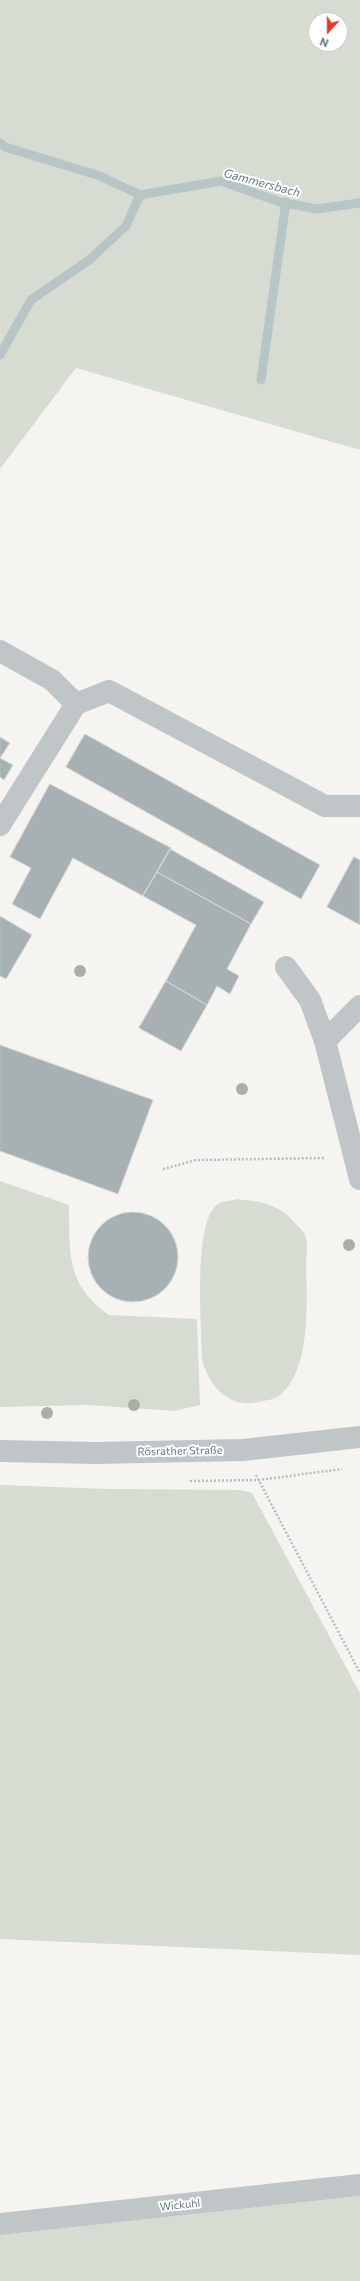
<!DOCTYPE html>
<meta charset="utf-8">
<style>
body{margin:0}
#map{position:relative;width:360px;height:2281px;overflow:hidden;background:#f5f4f1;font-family:Commissioner,sans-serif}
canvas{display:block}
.north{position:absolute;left:308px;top:12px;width:40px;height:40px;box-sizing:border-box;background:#fff;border:1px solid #c1c9cd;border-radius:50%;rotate:201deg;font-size:11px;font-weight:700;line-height:16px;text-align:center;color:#647882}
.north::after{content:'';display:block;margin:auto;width:14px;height:18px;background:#df3b27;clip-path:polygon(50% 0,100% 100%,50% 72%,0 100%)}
</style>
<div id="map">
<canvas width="360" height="2281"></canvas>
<div class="north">N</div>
</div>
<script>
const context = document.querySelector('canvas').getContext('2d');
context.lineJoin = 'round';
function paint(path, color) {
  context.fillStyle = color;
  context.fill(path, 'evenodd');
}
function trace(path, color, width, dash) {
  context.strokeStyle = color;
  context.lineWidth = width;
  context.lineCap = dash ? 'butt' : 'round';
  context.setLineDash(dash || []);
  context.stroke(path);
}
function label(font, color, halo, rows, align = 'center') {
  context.font = font + ' Commissioner,sans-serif';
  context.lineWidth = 4;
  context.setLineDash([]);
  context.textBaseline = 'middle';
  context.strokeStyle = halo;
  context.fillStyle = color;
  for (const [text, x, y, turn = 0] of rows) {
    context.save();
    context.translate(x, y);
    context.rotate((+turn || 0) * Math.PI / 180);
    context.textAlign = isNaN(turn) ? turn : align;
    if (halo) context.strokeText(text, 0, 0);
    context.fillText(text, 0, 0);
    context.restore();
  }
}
paint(new Path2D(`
 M0,0h360v450l-284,-82 -76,101zM316,20h24v24h-24z
 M0,1181l69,24c1,47 -4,79 40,110l88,4 3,86 -26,6 -85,-6 -89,2z
 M236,1199c26,3 42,4 59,24 3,4 9,8 10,12 4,8 1,22 1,30 1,36 5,106 -26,130 -4,4 -12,5 -17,6 -32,10 -53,-13 -61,-41 0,-31 -10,-139 16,-156 5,-3 13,-3 18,-5z
 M0,1485l109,4 131,1 12,3 108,200v262l-360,-16z
 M360,2196v85h-360v-46z`), '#d7dcd2');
trace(new Path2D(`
 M0,143l5,4 95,29 40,19 81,-14 59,21 37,7 43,-6
 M0,355l31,-55 58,-40 37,-34 14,-31
 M261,380l25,-178`), '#b7c5c7', 9);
const building = new Path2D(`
 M85,734l235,131 -19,34 -235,-132z
 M0,737l10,6 -10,15 13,7 -9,15 -4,-3z
 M50,784l121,64 -28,48 -70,-38 -33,61 -28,-15 19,-36 -21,-11z
 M170,849l94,53 -13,22 -94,-52z
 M354,857l6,3v65l-33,-18z
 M157,872l94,52 -24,45 12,7 -9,18 -13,-8 -10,19 -41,-24 30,-56 -53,-29z
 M0,916l32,19 -26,44 -6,-3z
 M166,981l41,24 -26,46 -42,-23z
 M0,1045l153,55 -35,94 -118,-43z
 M88 1257a45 45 0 1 1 90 0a45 45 0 1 1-90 0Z`);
paint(building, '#a7b1b4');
trace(building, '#d6d6d4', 1);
trace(new Path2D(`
 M163,1169l33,-9 129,-2
 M256,1475l104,198
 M190,1481l69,-1 83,-11`), '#babdbe', 2.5, [2, 2]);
trace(new Path2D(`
 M0,651l52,29 24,24
 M0,825l76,-121 33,-13 216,115h35
 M286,967l24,33 15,41 35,138
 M325,1041l35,-35
 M0,1451l96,2 147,-3 117,-13
 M0,2224l360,-39`), '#c0c5c7', 22);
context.fillStyle = '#a9b0a3';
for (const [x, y] of [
 [80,971],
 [242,1089],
 [349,1245],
 [134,1405],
 [47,1413]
]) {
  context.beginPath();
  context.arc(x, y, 6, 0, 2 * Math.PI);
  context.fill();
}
label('11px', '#647882', '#fff', [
 ["Rösrather Straße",180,1451,-1],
 ["Wickuhl",180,2205,-6]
]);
label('italic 12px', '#607b7f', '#fff', [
 ["Gammersbach",262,183,15]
]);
</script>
